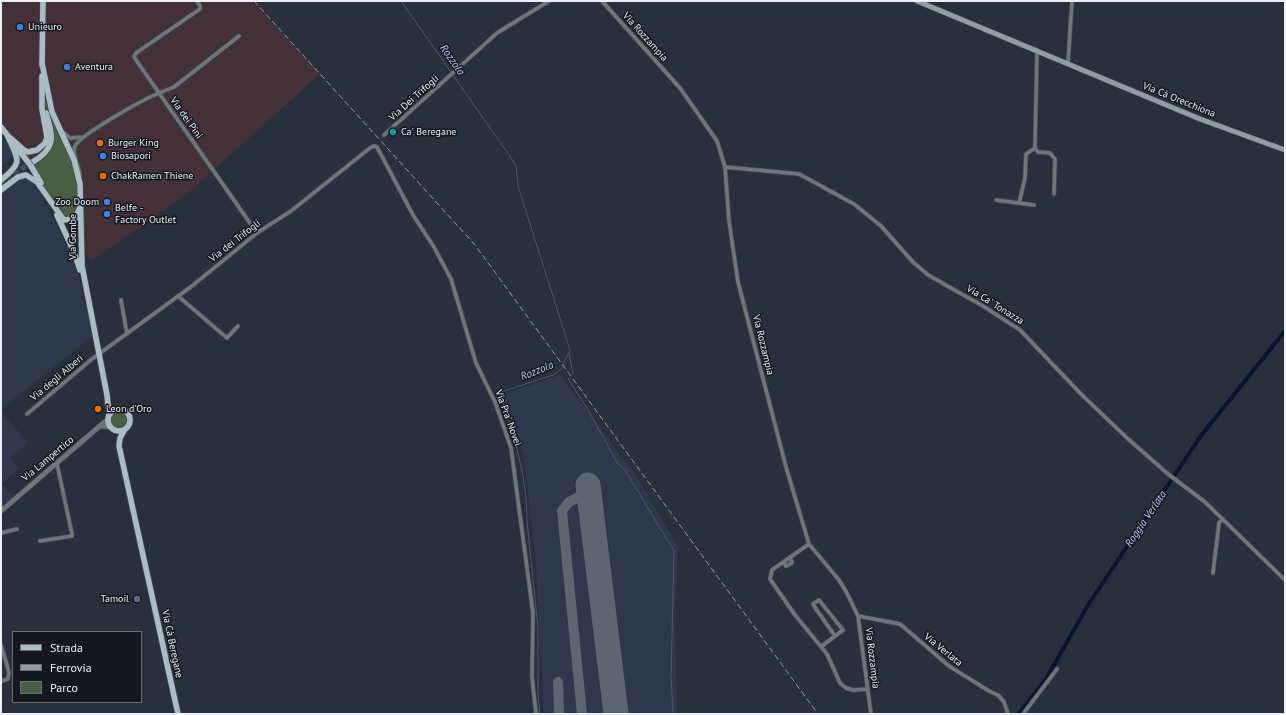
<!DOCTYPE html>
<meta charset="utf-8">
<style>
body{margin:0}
#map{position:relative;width:1286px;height:715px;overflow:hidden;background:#27303c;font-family:"PT Sans",sans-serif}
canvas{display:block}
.frame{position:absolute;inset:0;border:2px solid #ebf0f9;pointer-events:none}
.legend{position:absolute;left:12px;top:631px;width:130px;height:72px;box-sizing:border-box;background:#14171d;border:1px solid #6a6e75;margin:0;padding:5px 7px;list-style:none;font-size:12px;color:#ebf0f9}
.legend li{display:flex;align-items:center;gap:8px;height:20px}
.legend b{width:20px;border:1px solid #6a6e75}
</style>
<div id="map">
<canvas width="1286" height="715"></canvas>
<div class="frame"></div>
<ul class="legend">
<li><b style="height:5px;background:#acbcc4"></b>Strada</li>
<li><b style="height:5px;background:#939aa5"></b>Ferrovia</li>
<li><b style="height:11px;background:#4b5e43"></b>Parco</li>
</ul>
</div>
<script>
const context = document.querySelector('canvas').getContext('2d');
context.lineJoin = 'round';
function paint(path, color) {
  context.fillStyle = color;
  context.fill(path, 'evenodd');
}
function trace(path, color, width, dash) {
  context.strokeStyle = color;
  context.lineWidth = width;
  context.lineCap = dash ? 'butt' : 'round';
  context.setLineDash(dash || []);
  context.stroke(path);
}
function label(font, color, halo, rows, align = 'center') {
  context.font = font + ' "PT Sans",sans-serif';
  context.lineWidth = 3;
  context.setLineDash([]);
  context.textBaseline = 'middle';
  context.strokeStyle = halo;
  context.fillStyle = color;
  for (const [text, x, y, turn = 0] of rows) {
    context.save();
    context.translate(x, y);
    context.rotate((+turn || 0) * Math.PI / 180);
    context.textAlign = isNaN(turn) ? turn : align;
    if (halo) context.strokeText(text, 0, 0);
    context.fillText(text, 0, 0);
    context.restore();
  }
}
paint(new Path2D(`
 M1,1h252l67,73 -133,120 -96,67 -70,-111 -20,-28z`), '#443037');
paint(new Path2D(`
 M1,135l14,18 -14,15z
 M23,178l6,2 10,11 25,49 14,33 14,64 -91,72v-217z
 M560,375l79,105 39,66 -3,58 2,110h-133l-8,-150 -12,-107 -21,-62z
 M1,411l27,32 -18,15 9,11 -17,14 11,15 -12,8z`), '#2d394b');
paint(new Path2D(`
 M44,85c1,8 2,16 5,24 11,37 41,67 24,108l-9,1 -15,-22 -17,-32c25,-13 24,-28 16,-52 -1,-4 -4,-8 -5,-12 0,-4 1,-10 1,-15z
 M111 420a8 8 0 1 1 16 0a8 8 0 1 1-16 0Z`), '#4b5e43');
trace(new Path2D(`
 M401,1l50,71
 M453,75l63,90 2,21 52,164 -9,19 -8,6 -52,17 -1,2c14,43 27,81 27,127l11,107v67l2,19
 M569,353l4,21
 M569,378l-1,1 19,29 31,56 7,6 49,81 -3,125 2,38`), '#4b576b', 1);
trace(new Path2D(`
 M1019,714l27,-35 42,-74 112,-168 85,-106`), '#07152e', 4);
trace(new Path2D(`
 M558,682l1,32
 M582,714l-20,-203 7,-9 14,-7 7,2`), '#5d6570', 10);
trace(new Path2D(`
 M588,485l28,229`), '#5d6570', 25);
trace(new Path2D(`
 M1,185l20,-16 10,-6`), '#444d58', 5.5, [5.5, 3]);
const minor = new Path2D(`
 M602,1l78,87 37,53 8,26 4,54 9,61 48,185 23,77 30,36 9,15 10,21 13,98
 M239,36l-65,51 -15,6 98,140
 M1068,63l4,-62
 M63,132l7,6 12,-1
 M384,135l113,-102 52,-32
 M1035,148l3,4 12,1 5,6 -1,35
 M725,167l74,7 55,30 27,22 32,36 15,13 55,31 37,24 61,64 46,44 41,36 37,28 80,78
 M80,176c0,-9 -9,-22 -5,-30 6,-12 69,-47 84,-53l-25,-36 2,-4 64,-44v-3l-3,-5
 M996,200l38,5
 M1019,203l6,-25 1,-24 9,-6 2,-98
 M178,296l49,42 11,-12
 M121,300l6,34
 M27,414l65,-55 100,-73 65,-53 34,-22 79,-63 4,-2 3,1 36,68 21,32 17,32 25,84 19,39 16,46 22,165 -1,64 4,37
 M1,533l16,-4
 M40,541l32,-5v-2l-15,-70
 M809,544l-37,26 -2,9 25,36 32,39 13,29 6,5 7,2 15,-1
 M783,562l3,4 6,-3 -2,-6
 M1213,573l6,-50 4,-4
 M858,616l42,8 49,42 40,25 9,4 6,7 4,12
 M1,645l8,27 -1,7 -7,2
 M822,646l21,-16 -24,-30 -6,4 1,2 21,30
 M1023,714l34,-45`);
const tertiary = new Path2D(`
 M101,426l9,1
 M1,511l107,-92`);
const secondary = new Path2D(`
 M917,1l283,118 85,31`);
const primary = new Path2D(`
 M42,63l10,49 22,48 6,24 2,82 25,129 2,20
 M42,65l1,-64
 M1,127l7,9
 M7,135l17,15 4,2 9,-2 8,-7 2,-6 -5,-28v-33
 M17,148l11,14
 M31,163c25,-14 23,-26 15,-50
 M31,166l10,17
 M1,180c22,-17 18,-20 7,-43
 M1,190l17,-13 8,-2 11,7 27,38 11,-1 5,-12
 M57,215l17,37 6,18
 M108 420a11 11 0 1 1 22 0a11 11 0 1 1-22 0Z
 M124,431l-4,7 -1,8 59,268`);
trace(minor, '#424b56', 5);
trace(tertiary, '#424b56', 6);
trace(secondary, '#424b56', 6);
trace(primary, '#424b56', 7);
trace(minor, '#6e7679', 3.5);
trace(tertiary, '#6e7679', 4.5);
trace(secondary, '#919da3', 5);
trace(primary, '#acbcc4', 5.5);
trace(new Path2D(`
 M254,1l221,244 343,469`), '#939aa5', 1, [6, 3]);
const primaryBridge = new Path2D(`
 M28,162l3,4`);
trace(primaryBridge, '#424b56', 7, []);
trace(primaryBridge, '#acbcc4', 5.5);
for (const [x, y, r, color] of [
 [20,27,4,"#3f7fe0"],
 [67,67,4,"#3f7fe0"],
 [393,132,4,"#0f9aa8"],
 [100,143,4,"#e8710a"],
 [103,156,4,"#3f7fe0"],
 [103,176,4,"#e8710a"],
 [107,202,4,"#3f7fe0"],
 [107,214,4,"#3f7fe0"],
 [98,409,4,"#e8710a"],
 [137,599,4,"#5c6f8a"]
]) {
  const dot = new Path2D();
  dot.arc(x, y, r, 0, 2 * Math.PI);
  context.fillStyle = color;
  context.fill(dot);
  trace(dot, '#14171d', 1.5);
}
label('10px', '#ebf0f9', '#14171d', [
 ["Unieuro",28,27],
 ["Aventura",75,67],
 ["Ca' Beregane",401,132],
 ["Burger King",108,143],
 ["Biosapori",111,156],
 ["ChakRamen Thiene",111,176],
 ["Zoo Doom",99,202,"right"],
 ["Belfe -",115,208],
 ["Factory Outlet",115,220],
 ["Leon d'Oro",106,409],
 ["Tamoil",129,599,"right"]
], 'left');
label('10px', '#ebf0f9', '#14171d', [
 ["Via Rozzampia",645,37,48],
 ["Via Dei Trifogli",414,98,-42],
 ["Via Cà Orecchiona",1179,100,22],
 ["Via dei Pini",186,118,55],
 ["Via Gombe",73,237,-90],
 ["Via dei Trifogli",235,241,-38],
 ["Via Ca' Tonazza",995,305,32],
 ["Via Rozzampia",763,345,76],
 ["Via degli Alberi",57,378,-40],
 ["Via Pra' Novei",508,418,70],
 ["Via Lampertico",48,459,-40],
 ["Via Cà Beregane",172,644,78],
 ["Via Verlata",943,650,39],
 ["Via Rozzampia",872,658,83]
]);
label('italic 11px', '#b3cdf8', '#14171d', [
 ["Rozzola",452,60,55],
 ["Rozzola",537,371,-22],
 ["Roggia Verlata",1146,519,-56]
]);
</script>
